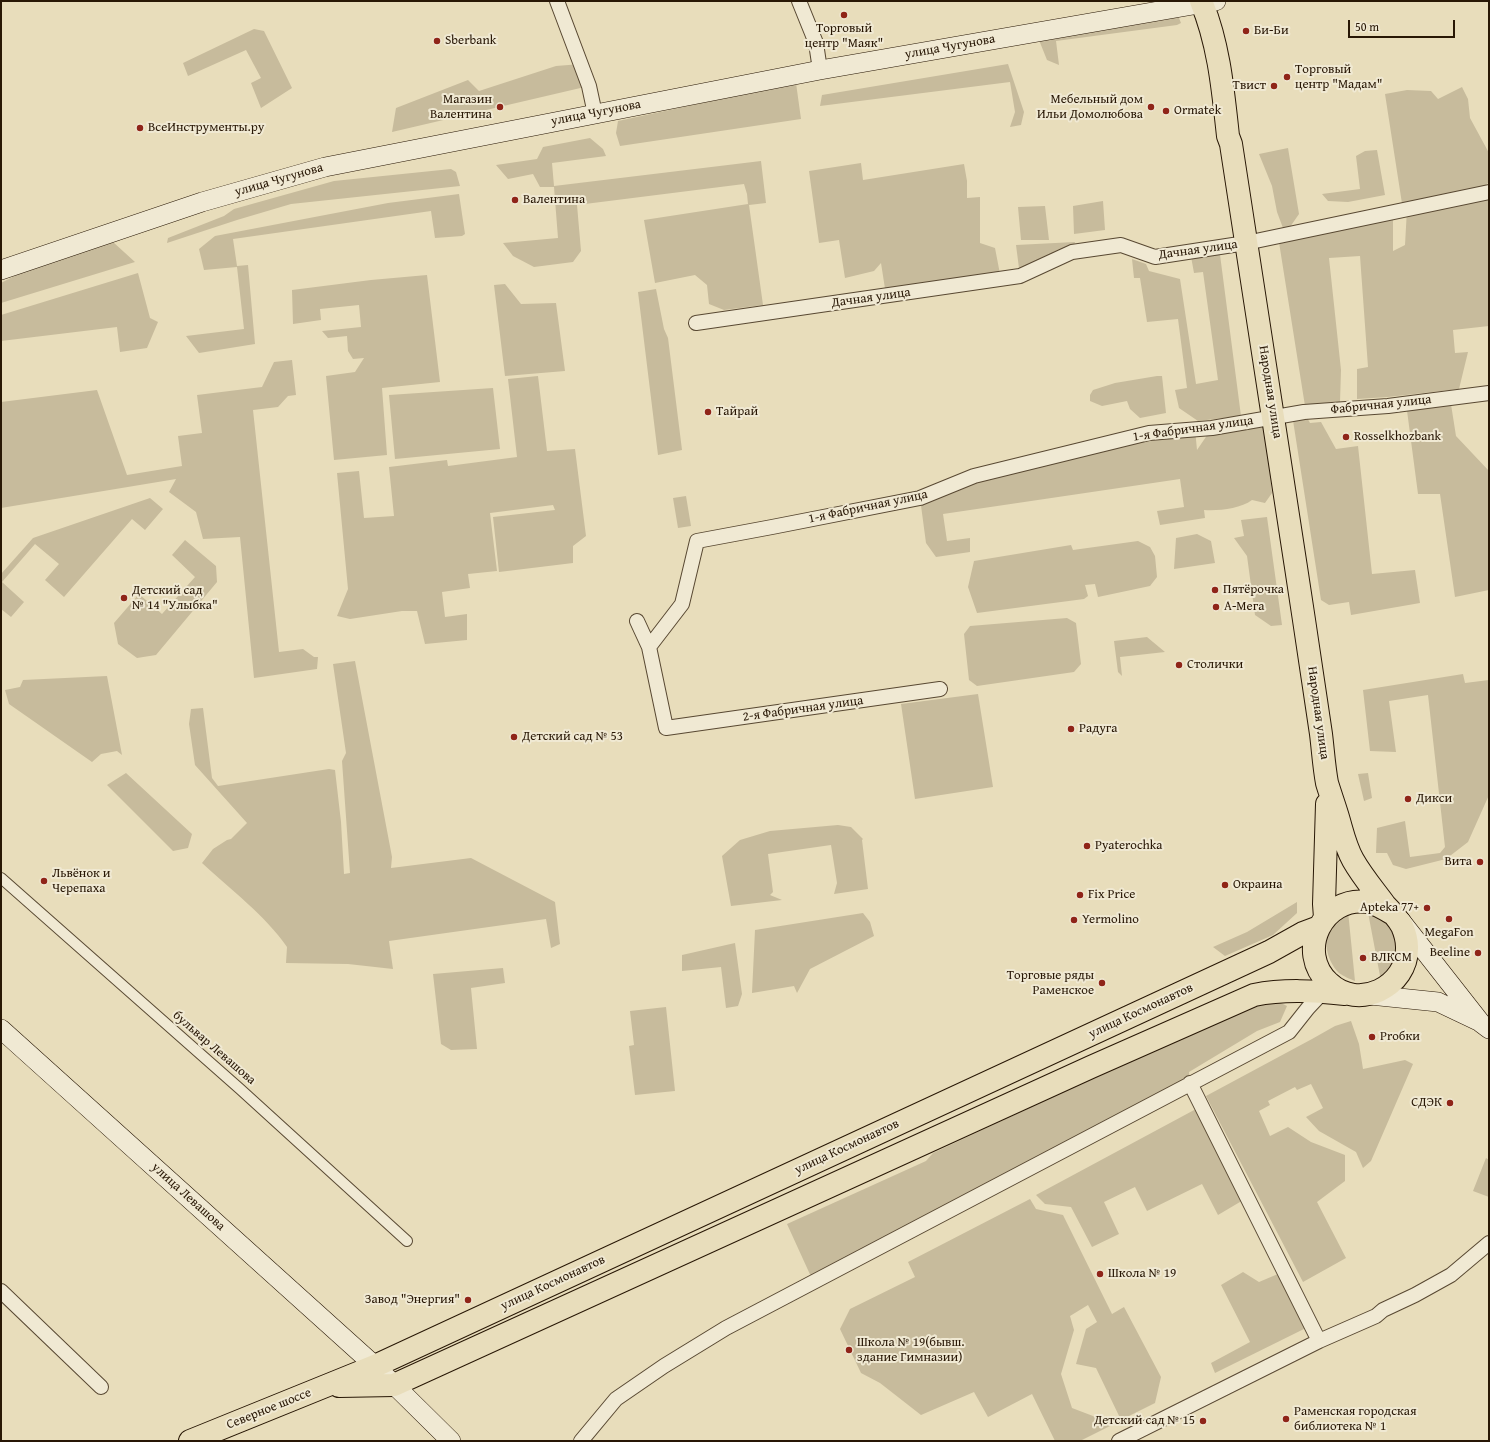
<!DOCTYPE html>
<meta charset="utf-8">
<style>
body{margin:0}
#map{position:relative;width:1490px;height:1442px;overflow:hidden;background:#e8ddbb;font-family:"Gentium Book Plus",serif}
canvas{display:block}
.frame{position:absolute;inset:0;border:2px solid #281705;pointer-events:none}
.scale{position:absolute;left:1348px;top:20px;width:107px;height:18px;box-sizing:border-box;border:2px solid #281705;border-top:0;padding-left:5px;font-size:12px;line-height:14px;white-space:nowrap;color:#281705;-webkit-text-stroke:3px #f0e9d3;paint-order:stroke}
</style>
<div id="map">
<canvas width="1490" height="1442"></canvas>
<div class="frame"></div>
<div class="scale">50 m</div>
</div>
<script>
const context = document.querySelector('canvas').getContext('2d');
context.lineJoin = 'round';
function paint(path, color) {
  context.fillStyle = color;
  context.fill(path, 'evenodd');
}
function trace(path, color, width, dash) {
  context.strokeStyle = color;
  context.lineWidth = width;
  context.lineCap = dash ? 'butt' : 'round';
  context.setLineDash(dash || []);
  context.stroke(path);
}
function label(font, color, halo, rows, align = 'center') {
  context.font = font + ' "Gentium Book Plus",serif';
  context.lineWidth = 4;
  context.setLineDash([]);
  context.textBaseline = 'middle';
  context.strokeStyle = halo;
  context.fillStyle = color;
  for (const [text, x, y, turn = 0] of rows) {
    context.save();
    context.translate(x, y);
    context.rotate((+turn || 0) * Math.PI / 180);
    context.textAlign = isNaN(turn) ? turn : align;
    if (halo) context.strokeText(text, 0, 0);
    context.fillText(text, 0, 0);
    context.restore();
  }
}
paint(new Path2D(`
 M1175,8l6,15 -4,2 -121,16 3,24 -12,-5 -8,-20z
 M254,29l10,2 28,57 -31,20 -10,-25 10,-5 -15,-28 -58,26 -5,-13z
 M581,64l8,22 -197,46 4,-24 72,-28 11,11 77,-25z
 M1008,64l16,48 -3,13 -11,2 5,-15 -5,-30 -190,24 2,-11z
 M796,83l5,36 -181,27 -4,-13 2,-12z
 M1462,87l6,12 2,19 19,35v29l-13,12 13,-2v134l-36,4 2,23 13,-1 -9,37 -71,8 -31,2v-30l11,-2 -8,-111 -31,2 12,112 -1,32 -35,4 -27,-170 115,-24v39l12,-6 2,-36 -4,1 -18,-116 22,-4 24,1 7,8z
 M590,138l13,11 3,7 -54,7 2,23 207,-25 5,42 -17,2 14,100 -39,5 -15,-6 -2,-19 -12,-10 -40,8 -11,-63 104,-16 -1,-10 -3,-10 -167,21 4,46 -8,11 -39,5 -21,-11 -10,-13 55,-5 -4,-51h-14l-7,-13 -25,5 -12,-14 41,-6 6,-12z
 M1288,148l11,66 -9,13 -7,1 -6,-16 -5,-26 -13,-32z
 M1377,150l8,45 -37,7 -20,-1 -6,-7 38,-5 -4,-33 9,-5z
 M861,163l2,17 101,-16 3,17v17l13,-1v46l15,5 5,26 -114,21 -5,-32 -7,8 -29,7 -6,-38 -20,3 -10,-72z
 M451,169l5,3 4,14 -169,18 -54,16 -70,23 1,-5 56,-22 10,-7 100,-28z
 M459,194l6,40 -3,2 -27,2 -4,-27 -198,28 4,27 11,-1 7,79 -56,9 -13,-17 58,-7 -7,-62 -33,3 -5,-21 16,-13 173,-33z
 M1103,201l2,29 -31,4 -1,-28z
 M1045,206l4,34h-28l-3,-33z
 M113,242l22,20 -134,41v-20l25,-13z
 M1075,242l-3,10 -52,24 -4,-31z
 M1219,247l22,169 -43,5 -19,-13 -4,-18 12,-2 -9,-69 -31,3 -7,-44h-6l-2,-19 14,5 3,7 31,8 16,105 22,-4 -15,-108 -9,1 -4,-22z
 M138,273l12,45 8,4 -11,26 -27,4 -3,-25 -116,14v-26z
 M427,275l13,107 -58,6 5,67 -53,5 -8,-84 29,-4 9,-14 -11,1 -5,-8 -1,-15 -19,2 -6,-7 39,-4 -2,-22 -39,4 1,11 -28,4 -1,-34 79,-10z
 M505,284l16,20 35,-1 9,68 -60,5 -11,-91z
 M656,289l8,40 4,9 14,112 -24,5 -20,-163z
 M292,360l4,35 -8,1 -10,11 -25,3 26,242 24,-3 11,8h4l-1,12 -63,9 -14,-141 -37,2 -7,-27 -27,-20 7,-13 -175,29v-106l96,-12 30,85 55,-9 -4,-30 24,-3 -5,-38 65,-8 12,-25z
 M538,376l9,75 28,-2 11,87 -13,10v17l-74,9 -6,-55 62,-7 -2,-5 -63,8 7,58 -29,3 2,14 -28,4 3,25 22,-3v26l-42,4 -8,-33h-15l-52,8 -13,-3 11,-27 -11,-116 22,-2 5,47 30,-2 -5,-49 58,-7 1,6 69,-9 -9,-78z
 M1157,376h5l4,37 -26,5 -10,-9 -3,-8 -25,5 -12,-5v-6l3,-5 22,-7z
 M493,388l7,61 -105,10 -6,-64z
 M1450,398l6,38 33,35v119l-34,7 -15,-103h-22l-12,-91z
 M1304,412l6,11 11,-1 15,27 22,-3 14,128 43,-4 5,33 -69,12 -2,-13 -20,3 -8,-5 -29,-186z
 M1264,419l8,74 -7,10 -13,-3c-12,9 -34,11 -48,10l1,8 -45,7 -3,-14 27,-4 -4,-28 -237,35 4,27 23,-3v14l-34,5 -10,-14 -6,-45 54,-22 221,-47 2,21 15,-22z
 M686,496l5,30 -13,2 -5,-30z
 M150,498l13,11 -18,21 -13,-11 -68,78 -19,-17 14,-16 -24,-20 -33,38 22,20 -13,15 -10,-8v-35l32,-36z
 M1267,517l15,108 -11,1 -16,-11 -8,-59 -13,-18 10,-2 -3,-16z
 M1197,534l14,7 4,22 -41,6 2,-31z
 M185,540l31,26 1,16 -61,73 -19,3 -19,-14 -4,-21 25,-29 23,20 33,-37 -23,-22z
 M1138,541l12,6 5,9 2,21 -7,9 -52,11 -3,-13 -10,1 3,11 -4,3 -107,14 -9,-26 6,-26 97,-16 2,5z
 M1067,618l9,5 5,41 -7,8 -97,14 -8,-6 -5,-46 6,-8z
 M1147,637l18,15 -45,5 2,19 -4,-4 -4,-31z
 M355,661l37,196 -1,11 80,-10 84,44 5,42 -9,4 -5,-29 -157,22 4,28 -45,-5 -62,-1 1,-16c-22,-32 -56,-57 -85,-84l11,-14 14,-9 4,-1 16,-16 -52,-58 -6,-41 2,-15 12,-1 9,70 6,8 111,-17 6,1 6,52 3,52 6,-1 -8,-112 4,-8 -13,-89z
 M1463,674l2,9 24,-3v115l-21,47 -22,17 -40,10 -13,-4 -6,-12h-11l1,-25 28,-7 5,36 30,-4 5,-6 -17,-152 -39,6 7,51 -26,-1 -7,-61z
 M107,676l15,79 -5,-4 -16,3 -9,8 -83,-58 -4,-14 15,-3 3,-7z
 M978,694l15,93 -78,12 -14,-95z
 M126,773l66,61 -4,14 -15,3 -66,-66z
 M1368,773l4,25 -8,3 -6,-27z
 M838,825l13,2 12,12 -1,1 6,49 -34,5 3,-11 -6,-38 -63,9 5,38 -3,3 12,5 -51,6 -9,-50 18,-16 30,-9z
 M1297,902v11l-24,22 -48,21 -12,-9 34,-15z
 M1366,902l27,17 7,41 -19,21z
 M1348,911l7,70c-5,-2 -12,-5 -16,-8 -14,-14 -18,-39 -3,-53 3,-4 8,-6 12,-9z
 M863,913l7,9 4,14 -64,33 -13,24 -3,-7 -42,7 3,-63z
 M735,943l7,51 -4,12 -12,2 -5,-41 -39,4v-16z
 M503,968l2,15 -34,5 6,61 -26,1 -10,-6 -8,-70z
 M1271,998l16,8 -7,16 -23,9 -68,41 1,11 -377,198 -26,-57 139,-63 7,-8 169,-79z
 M666,1007l9,84 -40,4 -6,-49 5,-1 -4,-34z
 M1351,1021l8,23 4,25 42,-9 8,4 -42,97 -8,7 -7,-16 -37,-21 -13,-14 17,-9 -12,-24 -14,6 -2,-3 -27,14 2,4 -11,6 11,25 18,-9 23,15 34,13v26l-28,21 29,56 -43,24 -97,-186 106,-57 23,-13z
 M1196,1109l49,90 -27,16 -16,-31 -55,27 -12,-24 -31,15 15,32 -27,13 -21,-40 -26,-3 -9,-9z
 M1486,1158l3,2v37l-16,-6z
 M1030,1199l6,10 27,6 49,99 12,-7 37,70 -6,26 -34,17 -25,-52 -20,-4 10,-35 11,-7 -9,-17 -18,11 4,14 -13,44 11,34 42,16 -34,17h-25l-23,-47 -44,23 -14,-25 -53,23 -41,-32 -19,-10 -21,-44 10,-20 65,-32 -7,-15z
 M1285,1271l25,55 -95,47 -4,-10 39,-21 -29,-57 22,-13 16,10z`), '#c7bb9c');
const pedestrian = new Path2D(`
 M1,878l239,211 167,152`);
const minor = new Path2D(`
 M557,1l32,85 6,28
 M799,1l17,42 4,27
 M696,323l324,-47 52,-24 49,-7 34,12 91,-14 243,-51
 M637,621l12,26 33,-43 15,-63 75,-14 148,-29 54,-22 175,-43 63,-5 92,-16 84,-6 101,-13
 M649,647l17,81 274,-39
 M1190,1083l129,258
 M1,1291l100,96
 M581,1441l35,-42 48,-33 62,-38 563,-296 19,-24 15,-16
 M1119,1441l200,-100 57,-25 7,-6 32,-15 36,-20 38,-32`);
const secondary = new Path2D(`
 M1,270l201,-68 123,-35 495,-97 396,-69
 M1401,921l80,102 8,6
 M1370,995l68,7 40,19
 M1,1029l374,337 76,75`);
const primary = new Path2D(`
 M1201,1c18,43 22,89 27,135l3,8c24,158 49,317 73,476 6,38 11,76 17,114 2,16 3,33 6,49 3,10 7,21 10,31 5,16 8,32 16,46 9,16 21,30 32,45 6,6 13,14 17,21 3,7 5,15 5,21 1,40 -49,64 -78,36 -34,-31 -6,-88 39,-81 9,2 17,7 25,12
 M1325,918l-1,-14 3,-100
 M339,1386l55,-1 697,-318 163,-72c30,-6 61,-4 91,-1
 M190,1441l185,-75 894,-414 34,-19 16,-6`);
trace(pedestrian, '#584832', 12);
trace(minor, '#584832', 16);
trace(secondary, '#281705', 20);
trace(primary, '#281705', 24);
trace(pedestrian, '#f0e9d3', 10);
trace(minor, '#f0e9d3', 14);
trace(secondary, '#f0e9d3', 19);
trace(primary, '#e8ddbb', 22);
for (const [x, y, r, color] of [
 [844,15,4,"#8f2418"],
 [1246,31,4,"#8f2418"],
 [437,41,4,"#8f2418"],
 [1287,77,4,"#8f2418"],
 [1274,86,4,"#8f2418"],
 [500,107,4,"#8f2418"],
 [1151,107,4,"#8f2418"],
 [1166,111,4,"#8f2418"],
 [140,128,4,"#8f2418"],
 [515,200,4,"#8f2418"],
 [708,412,4,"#8f2418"],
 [1346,437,4,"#8f2418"],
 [1215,590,4,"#8f2418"],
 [124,598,4,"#8f2418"],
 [1216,607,4,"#8f2418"],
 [1179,665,4,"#8f2418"],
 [1071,729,4,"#8f2418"],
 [514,737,4,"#8f2418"],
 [1408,799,4,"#8f2418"],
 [1087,846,4,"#8f2418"],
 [1480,862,4,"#8f2418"],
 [44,881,4,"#8f2418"],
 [1225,885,4,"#8f2418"],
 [1080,895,4,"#8f2418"],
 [1427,908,4,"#8f2418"],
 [1449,919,4,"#8f2418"],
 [1074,920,4,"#8f2418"],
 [1478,953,4,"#8f2418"],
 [1363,958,4,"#8f2418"],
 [1102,983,4,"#8f2418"],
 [1372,1037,4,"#8f2418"],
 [1450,1103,4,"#8f2418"],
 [1100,1274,4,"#8f2418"],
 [468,1300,4,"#8f2418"],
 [849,1350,4,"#8f2418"],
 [1286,1419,4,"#8f2418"],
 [1203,1421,4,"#8f2418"]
]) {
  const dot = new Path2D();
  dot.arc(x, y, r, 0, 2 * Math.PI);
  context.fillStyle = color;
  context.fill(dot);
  trace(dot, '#f0e9d3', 1.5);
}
label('13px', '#281705', '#f0e9d3', [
 ["Торговый",844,29,"center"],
 ["центр \"Маяк\"",844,44,"center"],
 ["Би-Би",1254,31],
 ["Sberbank",445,41],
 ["Торговый",1295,70],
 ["центр \"Мадам\"",1295,85],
 ["Твист",1266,86,"right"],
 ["Магазин",492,100,"right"],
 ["Валентина",492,115,"right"],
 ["Мебельный дом",1143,100,"right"],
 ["Ильи Домолюбова",1143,115,"right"],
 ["Ormatek",1174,111],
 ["ВсеИнструменты.ру",148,128],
 ["Валентина",523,200],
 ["Тайрай",716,412],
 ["Rosselkhozbank",1354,437],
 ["Пятёрочка",1223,590],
 ["Детский сад",132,591],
 ["№ 14 \"Улыбка\"",132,606],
 ["А-Мега",1224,607],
 ["Столички",1187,665],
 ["Радуга",1079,729],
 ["Детский сад № 53",522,737],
 ["Дикси",1416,799],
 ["Pyaterochka",1095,846],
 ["Вита",1472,862,"right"],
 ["Львёнок и",52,874],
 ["Черепаха",52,889],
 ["Окраина",1233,885],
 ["Fix Price",1088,895],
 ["Apteka 77+",1419,908,"right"],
 ["Yermolino",1082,920],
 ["MegaFon",1449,933,"center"],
 ["Beeline",1470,953,"right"],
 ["ВЛКСМ",1371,958],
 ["Торговые ряды",1094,976,"right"],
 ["Раменское",1094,991,"right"],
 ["Proбки",1380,1037],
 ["СДЭК",1442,1103,"right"],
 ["Школа № 19",1108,1274],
 ["Завод \"Энергия\"",460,1300,"right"],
 ["Школа № 19(бывш.",857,1343],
 ["здание Гимназии)",857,1358],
 ["Раменская городская",1294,1412],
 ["библиотека № 1",1294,1427],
 ["Детский сад № 15",1195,1421,"right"]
], 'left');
label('13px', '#281705', '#f0e9d3', [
 ["улица Чугунова",950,47,-10],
 ["улица Чугунова",596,113,-11],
 ["улица Чугунова",279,180,-16],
 ["Дачная улица",1198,250,-8],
 ["Дачная улица",871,298,-8],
 ["Народная улица",1270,392,81],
 ["Фабричная улица",1381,405,-6],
 ["1-я Фабричная улица",1193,429,-8],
 ["1-я Фабричная улица",868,507,-12],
 ["2-я Фабричная улица",803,709,-8],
 ["Народная улица",1318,713,82],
 ["улица Космонавтов",1141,1011,-25],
 ["бульвар Левашова",214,1048,41],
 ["улица Космонавтов",847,1147,-25],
 ["улица Левашова",188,1197,42],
 ["улица Космонавтов",553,1283,-25],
 ["Северное шоссе",269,1409,-22]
]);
</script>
